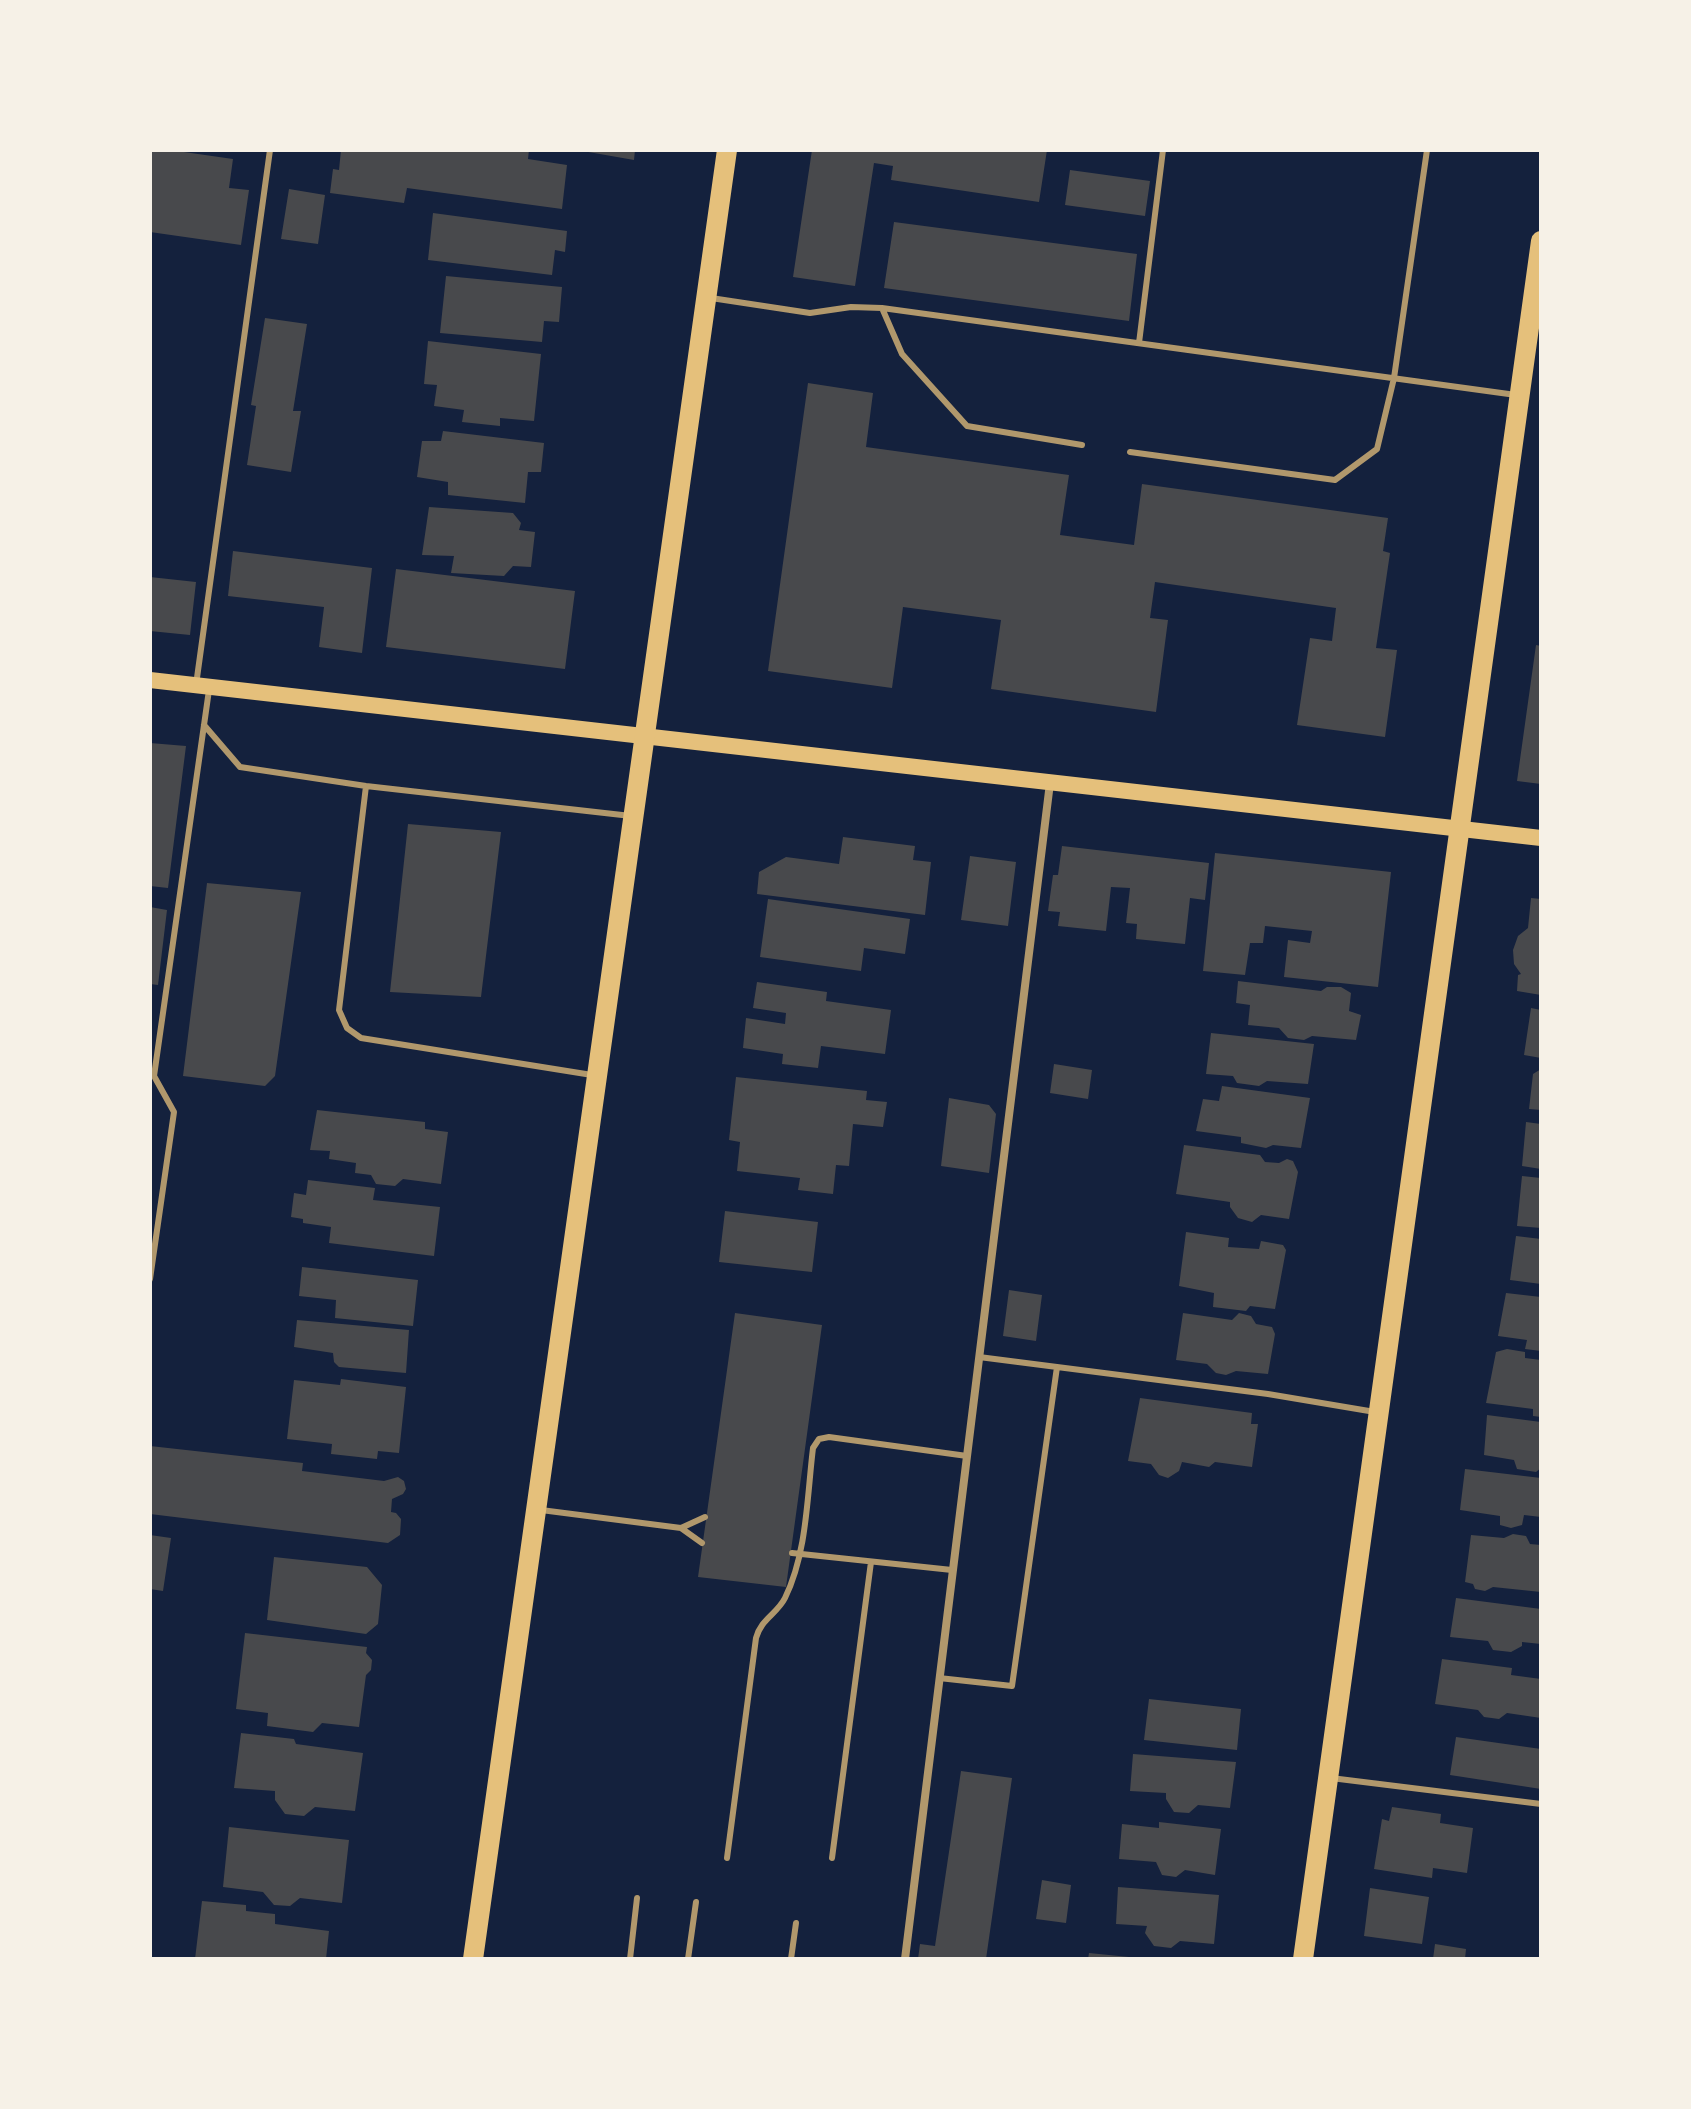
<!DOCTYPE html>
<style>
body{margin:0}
#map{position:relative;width:1691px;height:2109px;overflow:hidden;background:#14213d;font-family:"Varela Round",sans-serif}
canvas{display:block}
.frame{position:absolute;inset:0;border:152px solid #f6f1e7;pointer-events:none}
</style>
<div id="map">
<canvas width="1691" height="2109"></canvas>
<div class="frame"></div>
</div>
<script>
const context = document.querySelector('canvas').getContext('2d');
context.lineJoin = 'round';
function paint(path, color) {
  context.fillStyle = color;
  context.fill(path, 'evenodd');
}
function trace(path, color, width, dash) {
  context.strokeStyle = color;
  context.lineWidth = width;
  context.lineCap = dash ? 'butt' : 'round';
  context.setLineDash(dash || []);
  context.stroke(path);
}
paint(new Path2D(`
 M150,150h20l63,9 -4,29 20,2 -8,55 -91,-13z
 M341,150h188l-1,9 39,6 -5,44 -155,-21 -3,15 -74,-10 3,-24 6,1z
 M577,150h58l-1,10z
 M812,150h235l-8,52 -148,-22 2,-14 -19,-3 -19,123 -62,-9z
 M1070,170l80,11 -5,35 -80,-11z
 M289,189l36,6 -7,49 -37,-5z
 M433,213l134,18 -2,21 -10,-2 -3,25 -124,-15z
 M894,222l243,32 -8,67 -245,-33z
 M446,276l116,11 -3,35 -15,-1 -2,21 -102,-9z
 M265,318l42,6 -14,87h8l-10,61 -44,-7 9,-59 -5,-1z
 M428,341l113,13 -7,67 -34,-3v8l-38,-4 2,-12 -30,-4 3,-21 -13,-1z
 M808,383l65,10 -7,54 203,28 -9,60 74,10 8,-61 246,34 -5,33 7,2 -14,95 21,2 -12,87 -88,-12 13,-87 22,3 4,-33 -181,-26 -5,36 18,2 -12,92 -165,-23 10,-69 -98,-13 -11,81 -124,-17z
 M443,431l101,12 -3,29h-13l-3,31 -77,-8v-13l-31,-5 5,-36h19z
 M429,507l84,6 8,10 -2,7 16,2 -4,35 -18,-1 -9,10 -53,-3 3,-17 -32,-1z
 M233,551l139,17 -10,85 -43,-6 5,-40 -96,-11z
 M396,569l179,22 -10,78 -179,-22z
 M150,577l46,5 -6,53 -40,-4z
 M1536,645l5,1v138l-24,-3z
 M150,743l36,3 -18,142 -18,-2z
 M408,824l93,8 -20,165 -91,-5z
 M843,837l72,9 -2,14 18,2 -6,53 -168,-21 2,-22 27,-15 53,7z
 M1062,846l147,17 -4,37 -15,-2 -5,46 -49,-5 1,-15 -11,-1 4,-35 -19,-1 -5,44 -48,-5 2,-14 -12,-1 5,-36h5z
 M1215,853l176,19 -13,115 -94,-10 4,-37 22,3 2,-12 -47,-5 -2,17h-13l-5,32 -42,-4z
 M970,856l46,6 -8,64 -47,-6z
 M207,883l94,9 -26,184 -10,10 -82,-10z
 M1531,898l10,1v96l-24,-4 1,-16 3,-1 -7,-10 -1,-14 5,-14 10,-8z
 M768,899l142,20 -5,35 -41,-6 -3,23 -101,-14z
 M150,907l17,3 -9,75 -8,-1z
 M1238,981l83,10 6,-4h14l10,6 -2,18 12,4 -5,25 -44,-4 -8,4 -16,-2 -9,-10 -31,-3 2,-20 -14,-2z
 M757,982l70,10 -1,9 65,9 -6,44 -64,-8 -3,22 -36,-4 1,-10 -40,-6 3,-30 39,6 1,-11 -33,-5z
 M1531,1008l10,2v48l-17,-3z
 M1211,1033l103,11 -6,40 -41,-3 -8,5 -22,-3 -4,-7 -27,-2z
 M1054,1064l38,6 -4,29 -38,-6z
 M1541,1069v41l-12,-1 4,-35z
 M736,1077l131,14 -1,9 21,2 -4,25 -30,-3 -4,42 -13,-1 -3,29 -35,-4 2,-12 -63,-7 3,-29 -11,-2z
 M1222,1086l88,12 -9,50 -28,-3 -7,3 -25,-5v-6l-45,-6 7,-32 16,2z
 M949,1098l40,7 7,9 -7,59 -48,-7z
 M317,1110l108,12v7l23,3 -7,52 -38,-5 -8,7 -19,-2 -5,-9 -16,-2 1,-10 -27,-4 1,-8 -20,-1z
 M1526,1122l15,2v45l-19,-3z
 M1184,1145l76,10 5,7 14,1 8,-4 6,2 5,11 -9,47 -28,-4 -9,7 -14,-4 -8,-11v-5l-54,-8z
 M1522,1176l19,2v50l-24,-2z
 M308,1180l67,8 -2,12 67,7 -6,49 -105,-13 2,-16 -28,-4v-4l-12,-2 3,-24 12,2z
 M725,1211l93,11 -6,50 -93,-10z
 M1186,1232l43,6 -1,9 31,2 2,-8 22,4 3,5 -11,59 -25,-3 -4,5 -33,-4 1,-14 -35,-7z
 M1516,1236l25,3v45l-31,-4z
 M302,1267l116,13 -5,46 -78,-8 1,-18 -37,-4z
 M1009,1290l33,5 -6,46 -33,-5z
 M1506,1293l35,4v54l-16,-2 2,-9 -29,-4z
 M735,1313l87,12 -36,262 -88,-10z
 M1183,1313l49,7 7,-7 12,3 5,8 16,3 3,7 -7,40 -32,-3 -10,4 -10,-2 -9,-9 -31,-4z
 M297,1320l112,10 -3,43 -67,-6 -5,-5 -1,-9 -39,-6z
 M1507,1349l18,3v6l16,2v57l-8,-1v-7l-47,-6 10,-51z
 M341,1379l65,8 -7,66 -21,-2 -1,8 -46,-5 1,-10 -45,-5 7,-59 46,5z
 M1140,1398l112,15 -1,11h7l-6,43 -37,-5 -6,5 -27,-5 -3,9 -11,7 -9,-3 -8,-11 -23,-3z
 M1487,1415l54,7v46l-5,4 -19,-3 -3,-9 -30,-5z
 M150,1446l153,17 -1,8 82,10 14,-4 6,4 2,8 -3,5 -11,5 -1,13 5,1 5,6 -1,16 -12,8 -238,-29z
 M1465,1469l76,9v39l-17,-2 -2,10 -11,3 -11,-3v-9l-40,-6z
 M1513,1534l13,2 4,8 11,1v47l-48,-5 -8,4 -10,-2 -2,-5 -8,-2 6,-47 33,3z
 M150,1535l21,3 -8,53 -13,-2z
 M274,1557l93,10 15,18 -4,39 -12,10 -99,-14z
 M1456,1598l85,11v35l-19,-2v4l-11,6 -18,-2 -5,-9 -38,-4z
 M245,1633l122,14 -1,6 6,7 -1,10 -5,5 -7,52 -37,-4 -9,9 -46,-6 1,-13 -32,-4z
 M1442,1659l70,9 -1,7 30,4v39l-34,-5 -8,6 -15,-2 -6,-7 -43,-6z
 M1149,1699l92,10 -4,41 -93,-10z
 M241,1733l53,6 2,5 67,9 -8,58 -40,-4 -11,9 -19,-2 -10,-14v-9l-41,-3z
 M1456,1737l85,12v40l-91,-14z
 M1133,1754l103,8 -6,46 -32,-3 -9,8 -15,-1 -8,-13v-6l-36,-2z
 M961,1771l51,7 -26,181h-68l2,-15 15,2z
 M1392,1807l49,7 -1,9 33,5 -6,45 -34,-5 -1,10 -58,-9 8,-50 7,2z
 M1159,1822l62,7 -6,46 -30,-5 -9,7 -14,-2 -6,-13 -37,-3 3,-35 37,4z
 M229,1827l120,13 -7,63 -42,-5 -10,8 -16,-1 -11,-13 -40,-5z
 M1042,1880l29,5 -5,38 -30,-4z
 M1118,1887l101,8 -5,49 -34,-3 -9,7 -17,-2 -9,-13 2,-7 -31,-2z
 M1370,1888l59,9 -7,47 -58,-8z
 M202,1901l44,4v6l29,3v10l54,7 -3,28h-131z
 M1435,1944l31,5 -1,10h-32z
 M1089,1953l40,4v2h-41z`), '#48494c');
trace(new Path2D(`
 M711,298l99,15 41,-6 31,1 634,87
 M882,308l20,46 65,72 115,19
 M1139,343l24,-193
 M1130,452l205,28 42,-31 17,-71 33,-228
 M196,685l74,-535
 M204,725l36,42 126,19 265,30
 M366,786l-27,224 8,18 14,10 231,37
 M150,1279l24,-167 -20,-36 55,-386
 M979,1357l289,37 107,18
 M541,1510l140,18 21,15
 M681,1528l24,-11
 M792,1553l160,17
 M939,1678l73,8 45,-319
 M1331,1778l210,26
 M727,1858l29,-220c5,-19 21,-24 29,-40 22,-45 22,-101 28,-150l6,-9 10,-2 138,19
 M832,1858l39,-296
 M630,1959l7,-61
 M688,1959l8,-57
 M791,1959l5,-36`), '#b1986c', 6);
trace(new Path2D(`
 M905,1959l145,-1176`), '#b1986c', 8);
trace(new Path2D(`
 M150,680l1391,158`), '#e5c07b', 16);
trace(new Path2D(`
 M473,1959l254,-1809
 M1303,1959l238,-1718`), '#e5c07b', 20);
</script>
